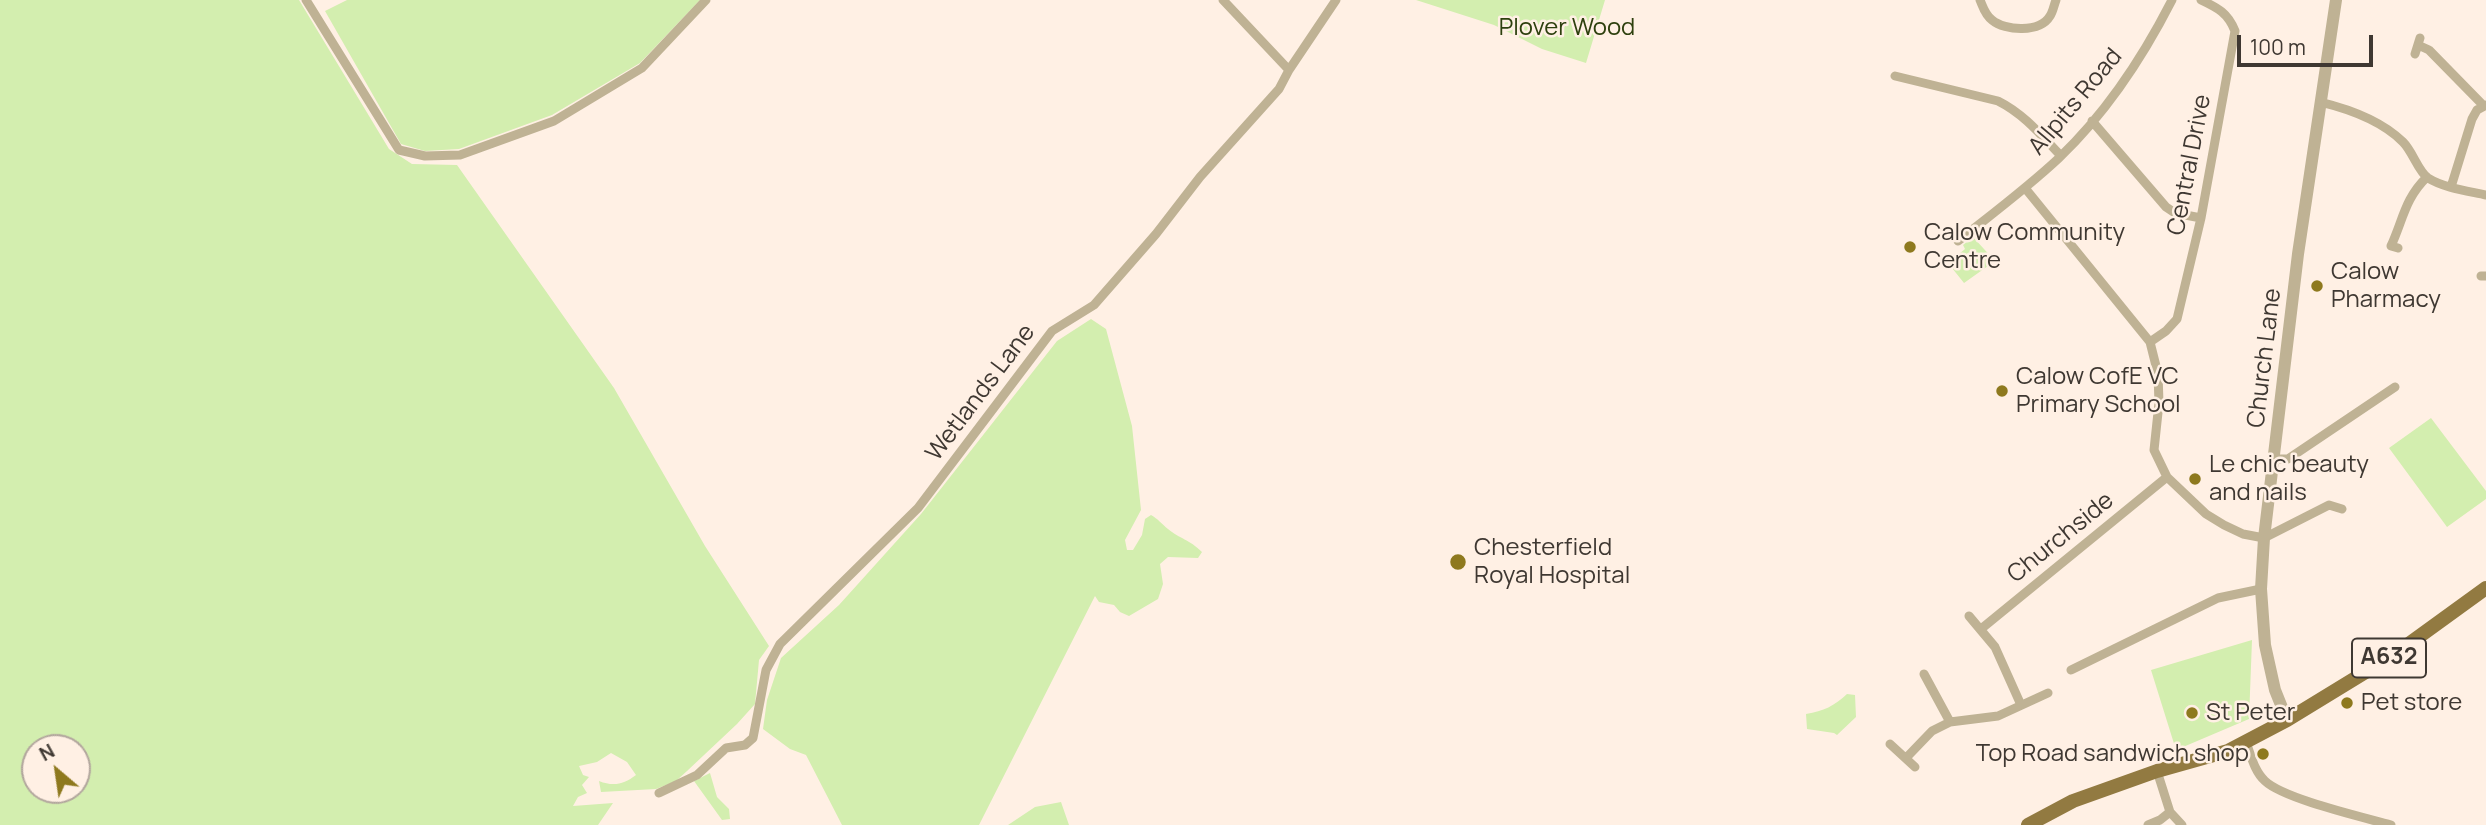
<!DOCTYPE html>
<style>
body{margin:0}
#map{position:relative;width:2486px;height:825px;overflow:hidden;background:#fff0e4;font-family:Manrope,sans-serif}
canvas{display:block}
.north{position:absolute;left:21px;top:734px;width:70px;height:70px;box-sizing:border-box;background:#fff0e4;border:2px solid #b2a69d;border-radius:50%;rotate:331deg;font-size:19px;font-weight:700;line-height:28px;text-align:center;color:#3f3832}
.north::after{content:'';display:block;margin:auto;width:24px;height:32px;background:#8e791e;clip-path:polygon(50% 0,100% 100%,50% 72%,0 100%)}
.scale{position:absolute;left:2237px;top:35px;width:136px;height:32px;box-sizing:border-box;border:4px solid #3f3832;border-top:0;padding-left:9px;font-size:21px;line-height:24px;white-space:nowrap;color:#3f3832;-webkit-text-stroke:5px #fff0e4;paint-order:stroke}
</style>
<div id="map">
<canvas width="2486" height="825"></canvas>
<div class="north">N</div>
<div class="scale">100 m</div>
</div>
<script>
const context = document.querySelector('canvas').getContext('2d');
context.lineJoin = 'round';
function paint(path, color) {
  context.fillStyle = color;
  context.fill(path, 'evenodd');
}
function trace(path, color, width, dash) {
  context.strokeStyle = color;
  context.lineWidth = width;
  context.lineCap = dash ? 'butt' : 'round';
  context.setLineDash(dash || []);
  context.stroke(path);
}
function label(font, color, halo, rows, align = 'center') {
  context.font = font + ' Manrope,sans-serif';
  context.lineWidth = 5;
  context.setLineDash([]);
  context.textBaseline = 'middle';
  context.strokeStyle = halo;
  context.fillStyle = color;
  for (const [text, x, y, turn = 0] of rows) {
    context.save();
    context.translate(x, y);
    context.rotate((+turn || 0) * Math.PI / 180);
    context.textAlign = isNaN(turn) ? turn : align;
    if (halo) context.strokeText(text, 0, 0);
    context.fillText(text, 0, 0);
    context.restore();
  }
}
paint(new Path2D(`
 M0,0h299l90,149 23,15 45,1 157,223 91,158 64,100 -10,14 -4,44 -18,20 -50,47 -11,10 -20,8 -55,3 -2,-11c15,6 25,3 37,-6l-9,-13 -16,-9 -14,9 -18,4 4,9 6,2 -7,8 5,8 -9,4 -5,9 40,-3 -15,22h-598zM35,748h42v42h-42z
 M347,0h353l-60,63 -88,52 -93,34 -34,2 -24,-7 -76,-133z
 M1416,0h189l-19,63 -44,-14 -48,-24z
 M1973,237l22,24 -31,22 -16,-20 17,-14 -2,-4z
 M1091,319l15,10 26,97 9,84 -16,30 2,10h6l9,-15 3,-16 6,-4c7,4 11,9 17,14 12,10 21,10 34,23l-4,6 -30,-1 -8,7 3,20 -5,15 -29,17 -9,-4 -6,-7 -15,-3 -4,-6 -116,229h-137l-36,-70 -16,-6 -27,-20 4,-29 14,-42 58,-53 82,-91 136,-173z
 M2431,418l55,73v8l-39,28 -58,-79z
 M2252,640l-3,79 -73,31 -25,-80z
 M1847,694l8,1 1,22 -19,18 -3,-2 -27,-4 -1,-15c18,-3 28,-8 41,-20z
 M710,773l7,24 12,12 1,10 -8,1 -28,-39z
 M1061,802l8,23h-61l27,-18z`), '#d3eeaf');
trace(new Path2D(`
 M306,0l93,150 26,6 35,-1 94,-34 88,-53 64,-68
 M1223,0l66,70
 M1980,0c3,7 5,15 12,20 13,11 48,13 58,-4 3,-4 4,-11 6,-16
 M2418,45l11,5 54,55
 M2415,54l5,-16
 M1895,76l103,25c26,13 43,34 63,55
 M2320,102c29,7 62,19 83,40 10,10 15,29 25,36 16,10 40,13 58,17
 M2092,121l74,86 9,6 26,5
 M2451,187l21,-68 5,-9 9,-5
 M2025,188l125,154 8,32 1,29 -5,47 13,27 39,37 18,11 19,9 21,4 65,-33 13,4
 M1958,241c34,-27 69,-53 101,-83 46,-44 84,-101 113,-158
 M2398,248l-7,-2c12,-26 14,-48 36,-69
 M2481,276h5
 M2150,342l16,-11 11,-12 24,-101 34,-187c-7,-18 -17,-23 -34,-31
 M2273,459h15l107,-72
 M1969,616l26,31 26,58
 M1981,629l186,-152
 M2071,670l147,-72 43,-9
 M1924,674l26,48
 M2246,742c5,13 8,29 19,39 19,18 98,36 126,44
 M1890,744l25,23
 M1906,758l26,-27 18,-9 48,-6 50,-23
 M2157,771l13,41 12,13
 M659,793l38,-18 29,-27 19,-3 8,-7 13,-68 14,-26 138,-136 134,-177 42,-26 62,-71 44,-57 79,-88 10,-19 47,-70
 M2148,825l12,-5 10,-8`), '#bfb294', 9);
trace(new Path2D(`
 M2287,720l-12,-30 -10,-45 -4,-56 3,-51 34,-284 38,-254`), '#bfb294', 12);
trace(new Path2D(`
 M2028,825l45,-24 84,-30 71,-20 59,-31 108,-66 91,-66`), '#927a41', 14);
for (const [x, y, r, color] of [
 [1910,247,7,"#8e791e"],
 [2317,286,7,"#8e791e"],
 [2002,391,7,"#8e791e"],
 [2195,479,7,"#8e791e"],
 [1458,562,9,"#8e791e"],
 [2347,703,7,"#8e791e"],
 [2192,713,7,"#8e791e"],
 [2263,754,7,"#8e791e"]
]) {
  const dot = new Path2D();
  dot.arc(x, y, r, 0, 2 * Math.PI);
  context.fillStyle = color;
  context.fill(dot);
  trace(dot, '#fff0e4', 2.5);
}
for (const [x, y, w] of [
 [2389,658,74]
]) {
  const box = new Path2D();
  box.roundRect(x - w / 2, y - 19.5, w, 39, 5);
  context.fillStyle = '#fff0e4';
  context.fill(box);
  trace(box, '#3f3832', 2);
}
label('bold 23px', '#3f3832', null, [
 ["A632",2389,658]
]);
label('24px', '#2e400e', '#fff0e4', [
 ["Plover Wood",1567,28]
]);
label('24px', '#3f3832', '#fff0e4', [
 ["Allpits Road",2076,102,-50],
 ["Central Drive",2190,165,-79],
 ["Church Lane",2265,358,-83],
 ["Wetlands Lane",981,393,-53],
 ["Churchside",2061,538,-39]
]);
label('24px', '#3f3832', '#fff0e4', [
 ["Calow Community",1924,233],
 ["Centre",1924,261],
 ["Calow",2331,272],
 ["Pharmacy",2331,300],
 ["Calow CofE VC",2016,377],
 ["Primary School",2016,405],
 ["Le chic beauty",2209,465],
 ["and nails",2209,493],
 ["Chesterfield",1474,548],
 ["Royal Hospital",1474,576],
 ["Pet store",2361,703],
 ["St Peter",2206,713],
 ["Top Road sandwich shop",2249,754,"right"]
], 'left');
</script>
